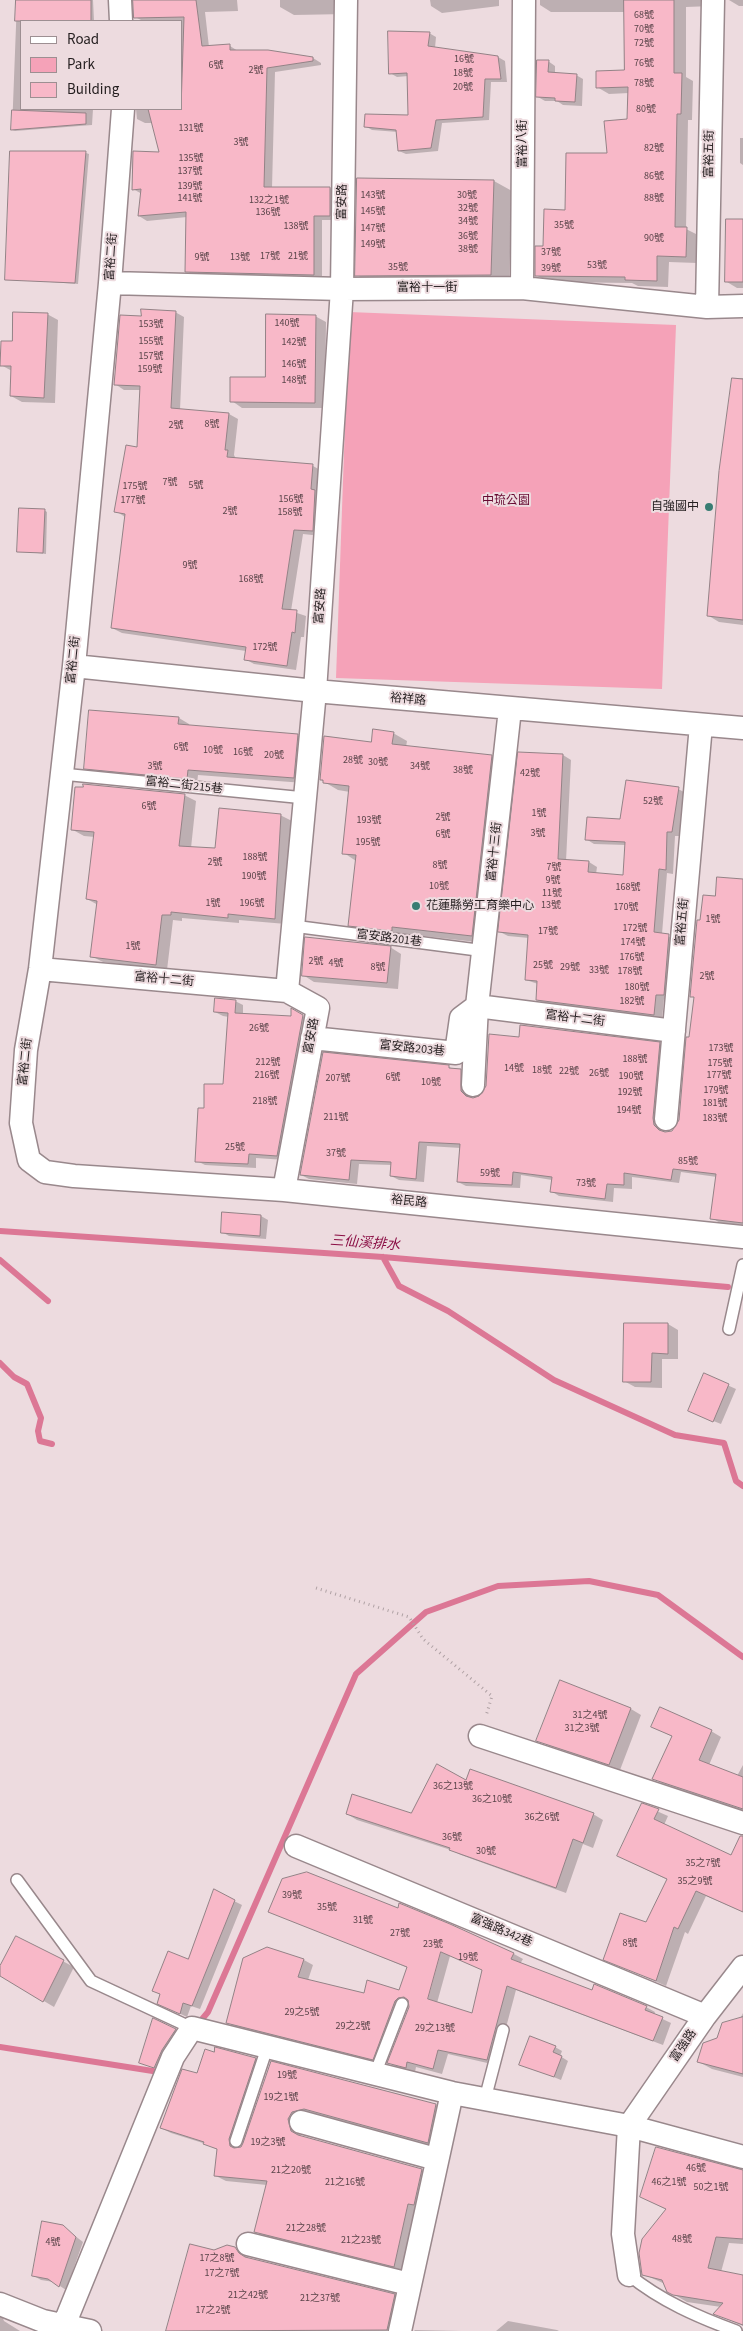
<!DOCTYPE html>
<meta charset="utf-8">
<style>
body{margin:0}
#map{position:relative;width:743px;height:2331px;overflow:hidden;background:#eddbdf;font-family:"Source Sans 3",sans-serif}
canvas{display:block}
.legend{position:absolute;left:20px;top:20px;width:162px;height:90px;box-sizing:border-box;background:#eddbdf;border:1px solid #9d8f92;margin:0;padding:6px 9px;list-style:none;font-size:15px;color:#241e1f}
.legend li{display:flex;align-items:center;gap:10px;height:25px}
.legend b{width:25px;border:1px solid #9d8f92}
</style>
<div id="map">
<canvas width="743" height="2331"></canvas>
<ul class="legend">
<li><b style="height:6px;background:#fff"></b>Road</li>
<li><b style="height:14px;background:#f5a2b8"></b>Park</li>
<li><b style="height:14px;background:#f8b8c8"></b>Building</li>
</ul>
</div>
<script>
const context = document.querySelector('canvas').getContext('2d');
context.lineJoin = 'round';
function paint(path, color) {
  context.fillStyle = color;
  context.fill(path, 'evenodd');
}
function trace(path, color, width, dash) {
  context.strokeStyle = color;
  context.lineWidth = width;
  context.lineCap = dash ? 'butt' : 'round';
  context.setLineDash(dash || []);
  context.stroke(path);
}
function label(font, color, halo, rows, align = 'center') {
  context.font = font + ' "Source Sans 3","Noto Sans TC",sans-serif';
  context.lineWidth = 4;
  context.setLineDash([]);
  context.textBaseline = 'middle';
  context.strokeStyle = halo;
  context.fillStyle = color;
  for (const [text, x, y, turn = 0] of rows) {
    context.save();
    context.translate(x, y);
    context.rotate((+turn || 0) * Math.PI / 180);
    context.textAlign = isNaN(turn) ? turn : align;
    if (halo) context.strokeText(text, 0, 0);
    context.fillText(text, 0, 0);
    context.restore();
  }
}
paint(new Path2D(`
 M349,312l327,13 -14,364 -326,-11z`), '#f5a2b8');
paint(new Path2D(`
 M17,0h76l1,21h-73v88h72l-1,16 -77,6 -3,-1z
 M133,0h104l1,11 -33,1 4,35 21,-1 8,5 75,7 8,5v2l-46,7 -3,116h58l8,5v27h-16v59l-127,-3 -8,-5v-54l-40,4 -8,-5 3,-22 -9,-5 28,-36 -8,-30h-8l-8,-4 -1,-10h45v-88h-38l-8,-4z
 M280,0h70l-3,14 -53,1 -14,-8z
 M430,0h69v6l-57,7 -11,-7z
 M540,0h174l-2,6 -26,1v70l7,4 -1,39h-4l-2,109 12,6 -1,28 -28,-1 -1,25 -30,-1 -6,-3 -84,-1 -12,-7 8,-28 22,-36 42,-56 20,-35 1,-27 -20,1 -12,-7 28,-15v-60h-74l-11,-7z
 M729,0h14v6h-4z
 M429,33l7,4 -1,11 63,9 7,4 2,21h-16l-2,38 -47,3 -4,28 -32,3 -7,-3 -1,-19 -26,-2 -7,-4 44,-10 -1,-40 -11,1 -7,-4z
 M548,61l7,5v8l21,1 7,4 -1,27 -19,-1 -6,-4h-12l-7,-4z
 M740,138h3v27l-3,-2z
 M12,152l74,1 3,1 -11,130 -72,-5z
 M358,179l136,2 18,10 -3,94h-135l-17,-10z
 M743,220v68h-6l-10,-6z
 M175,312l9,5 -4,93 49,4 9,5 -4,36 2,4 77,7 9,5 -1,65 -18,-2 -12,77 15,5 -2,21h-3l-5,33 -42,-6 -9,-5 1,-8 -124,-18 -10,-5 13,-111 -9,-6 23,-62 2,-59h-17l-9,-6 27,-67z
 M47,314l11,6 -3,83 -33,-1 -11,-6 1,-25 -11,-6 12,-22z
 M315,316l11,6 -1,86h-83l-10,-7 34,-23z
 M733,378h10v247l-24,-3 -10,-6 11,-145z
 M44,510l3,2 -1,42 -27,-3z
 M179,718l10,6v2l108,9 11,6 -4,42 -106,-8 -1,9 -101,-10 -10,-6z
 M393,733l14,8 -1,6 85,10 14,7 -20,179 -79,-9v4l-43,-5 -14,-8 7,-64 -12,-8 6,-61 -12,-2 -17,-10 51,-37z
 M563,755l8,5 -5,101 23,1 8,5 -1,7 28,2 2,-31 -32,-1 -8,-5 92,-50 8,4 -6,43h-5l-2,38 -6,-1 -5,61 15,6 -5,59h-8l-2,20 -117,-15 -8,-4 1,-16 -12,-4 3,-42 -21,-2 -8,-4z
 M184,795l12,6 -5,47 25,2 64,-35 12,6 -6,103 -47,-4v3l-57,-5v3l-9,-1 -6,50 -64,-8 -12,-6 7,-51 -11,-6 8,-62 -11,-1 -11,-6z
 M743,880v345l-23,-2 -8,-5 5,-41 -36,-5 -2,11 -47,-6v12l-18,-1 -1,14 -54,-6 -8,-5 1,-11 -31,-5 -1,13 -54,-2 -8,-4 3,-34 -34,-2 -3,36 -25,-2 -8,-4 1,-11 -33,-1 -2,20 -48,-5 -8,-4 148,-108 19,8 1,21 2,3 9,-2 41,-58 138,5 8,4 -6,76 4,9 7,-1 8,-12 15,-122 -4,-2 10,-74 16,-24z
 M390,947l11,7 -3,35 -84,-7 -11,-7z
 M235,1001l8,4v9l49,3 1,-7 18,11 -26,139 -29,-2v10l-51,-3 -8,-4 8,-52 19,-24 5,-68 -6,-1 -8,-4z
 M223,1213l38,3 7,4 -2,19 -37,-3 -7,-4z
 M668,1324l10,6v29h-16v29l-27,-1 -11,-6z
 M705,1375l31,14 -15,35 -25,-10z
 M561,1682l70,27 10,6 -21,55 -71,-24 -11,-6z
 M653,1727l58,4 10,6 -12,28 28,11 6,-11v46l-80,-27 -10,-6 20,-41z
 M467,1782l126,32 10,6 -10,28 -10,-4 -17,49 -105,-38 -10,-5 -94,-30 -10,-6 65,1z
 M643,1805l25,11 -4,9 68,32 11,-20v75l-37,-16 -18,38 -3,-2 -19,54 -61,-27 42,-35 21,-44 -40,-19z
 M214,1891l28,14 -42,104 -9,-3 -4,11 -21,-10 -5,-12 -7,-4 34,-30z
 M400,1905l114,49 9,5 -3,5 73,28 53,15 9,5 -1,3 17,8 -8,22 -147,-55 -20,75 -48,-11 -6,20 -26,-7 -1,5 -17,-4 -9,-5 21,-56v-5l-3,1 -25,61 -146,-36 -9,-6 77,-62 9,5 -5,15 57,15 35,-3 8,-24 -138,-57 128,-2zM450,1956l33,14 -10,45 -36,-12z
 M16,1937l58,30 -20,40 -54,-32v-7z
 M743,2013v64l-31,-8 -13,-7 19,-23 22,-20z
 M175,2030l7,4 -20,37 -21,-8z
 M555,2047l7,4 -2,5 8,5 -7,19 -40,-16z
 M215,2054l40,5 11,5 -27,81v3h2l30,-85 165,42 10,6 -8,37 -140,-23 3,12 121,33 10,6 -28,96 -139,-35 -10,-6 12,-46 -41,-4 -10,-5 2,-26 -12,-6 -35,-11 -10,-5z
 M743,2171v73l-14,-1 -8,29 22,5v49l-28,-12 6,-7 -34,-5 -19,-11 -3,-7 -22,-10 24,-64 -25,-13z
 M62,2226l21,16 -17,48 -12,-8 -13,-2 -7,-4z
 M191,2246l23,5 21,-3 16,12 143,35 14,8 -6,28h-234z
 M0,2310l4,11 16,10h-20z
 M508,2321l49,9 2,1h-63z
 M415,2330l47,1h-48z`), '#0003');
trace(new Path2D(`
 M0,1231l383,26 345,30
 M383,1257l16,29 49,25 106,69 121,55 49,8 12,38 7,5
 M0,1260l48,41
 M0,1363l14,14 13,7 14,34 -3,13 2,10 12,3
 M198,2024l10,-12 148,-338 70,-62 72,-26 91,-5 69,14 85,62
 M0,2047l159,25 3,-3`), '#dc7795', 6);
const building = new Path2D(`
 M16,0h75v21h-76z
 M133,0h63l6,46 28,-2v6h38l45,7v4l-46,7 -3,119h66v29h-16v59l-129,-3 1,-60 -48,4 3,-27 -9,1 1,-39 26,1 -11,-43h33l3,-92 -50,1z
 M624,0h50v73h8l-1,41h-4l-2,113h12l-1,30 -29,-1v25l-32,-1v-3l-90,-1v-30h8l1,-37 21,1 1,-57h41l-3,-32 23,-2 1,-32 -32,1v-17l28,-1z
 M388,31l42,1 -2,14 70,10 3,23h-16l-2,38 -47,3 -5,28 -33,3 -2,-21 -32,-3 1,-13 43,1 -1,-42 -18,1z
 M537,60h12l-1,12 29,2 -2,28 -20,-1v-3l-19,-1z
 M12,110l74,3v11l-75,6z
 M10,151h76l-11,132 -70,-3z
 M357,178l137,2 -3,95 -136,1z
 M726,219h17v63h-18z
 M141,309l35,2 -5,97 58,5 -4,37h3l-1,7 86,7 -2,25 4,1 -2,41 -19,-1 -12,79 15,1 -2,23 -3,-1 -5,34 -43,-6 2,-13 -135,-19 14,-114 -11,-2 12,-67 11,2 3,-61 -26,-1 6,-70 21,1z
 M13,312l35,1 -4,85 -34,-2 1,-30h-11l1,-25h11z
 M266,314l50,1 -1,88 -85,-1v-25h35z
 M732,378l11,1v241l-36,-4 12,-145z
 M19,508l26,1 -2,44 -26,-1z
 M89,710l90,7 -1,7 120,10 -4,44 -106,-8 -1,9 -103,-10z
 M373,729l21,3 -2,12 100,11 -20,181 -80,-9v4l-44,-5 8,-71 -14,-1 7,-68 -26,-3v-3h-3l4,-44 47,6z
 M518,752l45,2 -5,105 31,2 -1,11 35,3 2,-33 -40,-2 2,-23 33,2 6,-39 53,7 -7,45h-5l-1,38 -7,-1 -5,63 15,2 -5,61h-8l-2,20 -118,-15 1,-19 -12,-1 3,-45 -30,-3z
 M83,784l102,10 -6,52 36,2 4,-40 62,6 -6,105 -47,-5v4l-57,-6v3h-9l-6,50 -66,-8 7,-56 -11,-2 8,-67 -23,-2 4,-43h8z
 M717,877l26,2v344l-33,-4 6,-45 -43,-5 -2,11 -47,-7v12l-17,-1 -2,15 -55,-7 2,-15 -39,-5 -1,13 -55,-3 3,-38 -41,-2 -3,37 -26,-3 1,-14 -40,-2 -2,20 -49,-5 23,-123 126,13v3l12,1v22l5,5 7,2 6,-2 7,-10 3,-52 30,3 1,-12 140,17 -7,76 1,7 5,5 6,2 7,-1 7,-11 7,-83h3l5,-40h-4l7,-77h3l3,-25 12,1z
 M305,937l86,9 -4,37 -85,-7z
 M215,998l21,2 -1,13 56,3v-8l12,7 -26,141 -28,-2 -1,10 -53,-2 3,-54h6v-24h19l5,-71 -14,-1z
 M222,1212l39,3 -1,21 -39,-3z
 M624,1323h44v31l-16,-1 -1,29h-28z
 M704,1373l25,11 -16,38 -25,-11z
 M560,1680l71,28 -22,57 -73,-24z
 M660,1707l52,23 -13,30 44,17v32l-91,-30 20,-43 -21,-9z
 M437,1764l29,16 4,-11 124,44 -11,30 -10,-4 -17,49 -107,-38 1,-2 -104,-34 6,-20 59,19z
 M642,1803l17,6 -5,10 77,36 9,-19h3v76l-47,-21 -18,38 -4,-2 -18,54 -53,-21 17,-47 26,9 21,-43 -50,-23z
 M307,1872l91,36 1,-5 51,21 64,29 -3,6 81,31 2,-6 53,22 -2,4 18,7 -10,24 -146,-55 -20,74 -49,-10 -5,19 -26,-7 -1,6 -19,-5 22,-56 -1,-7 -4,-3 -6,1 -3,3 -22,59 -147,-37 17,-65 24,-11 37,12 -6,18 66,16 3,-13 32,10 8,-23 -139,-55 14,-33zM441,1952l41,18 -10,43 -44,-14z
 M214,1889l21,11 -43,106 -9,-3 -3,11 -23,-10 3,-10 -8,-3 16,-40 20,8z
 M16,1936l48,24 -21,42 -43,-26v-10z
 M743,2017v57l-46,-12 6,-19 14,-5 5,-15z
 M153,2018l23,11 -14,21 -8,18 -15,-5z
 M530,2036l26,10 -3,6 9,4 -8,21 -35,-12z
 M215,2047l41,11 -27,81 1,7 4,2 7,-1 2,-4 28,-82 165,43 -8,39 -124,-34 -12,3 -4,7 3,12 7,4 124,34 -8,36 -6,-1 -14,63 -140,-35 13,-51 -53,-5 3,-27 -14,-5 1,-2 -44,-14 22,-59 15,4 8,-24 9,3z
 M656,2147l87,23v69l-27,-2 -8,31 35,7v50l-30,-11 10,-11 -50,-8 -6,-3 -5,-12 -20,-5 -3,-22 3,-14 24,-30 -26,-12z
 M42,2221l21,4 13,12 -17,50 -11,-8 -16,-3z
 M190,2244l24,6 13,-5 8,2 4,6 6,4 150,37 -8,36 -221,1z`);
paint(building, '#f8b8c8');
trace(building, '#938286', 1);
const lane = new Path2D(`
 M62,774l243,24
 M293,926l192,25
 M729,1329l14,-64
 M17,1880l74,101 101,47
 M375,2074l27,-70
 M485,2099l18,-69
 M236,2141l32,-96
 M629,2275c32,26 69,42 107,56`);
const street = new Path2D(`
 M120,0l1,21
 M123,109l-13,174 -36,383 -34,303 -14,81 -5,73 8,37 16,12 29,4 210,14 459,47
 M110,283l232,6 180,-1 185,19 36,-1
 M522,288l2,-288
 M707,307l6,-307
 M74,666l241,25 428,37
 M40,969l247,22
 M312,1038l144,15 5,-35 16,-12 197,25
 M473,1085l4,-79 33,-297
 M666,1119l35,-394
 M284,1190l34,-182 -31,-17 28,-300 27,-402 4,-289
 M480,1736l263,87
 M296,1846l409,170
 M301,2122l135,37
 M629,2126l76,-110 38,-49
 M248,2244l161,40
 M629,2275l-6,-41 6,-108
 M0,2304l43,17 47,10
 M64,2325l109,-268 19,-29 260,65 177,33 114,31
 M400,2331l52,-238`);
trace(lane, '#99888c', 14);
trace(street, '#99888c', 25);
trace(new Path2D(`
 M316,1588l93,29 14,22 69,57 -6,20`), '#afa1a4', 3, [1, 4]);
trace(lane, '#fff', 11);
trace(street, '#fff', 22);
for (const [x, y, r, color] of [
 [709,507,5,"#387d73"],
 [416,906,5,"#387d73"]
]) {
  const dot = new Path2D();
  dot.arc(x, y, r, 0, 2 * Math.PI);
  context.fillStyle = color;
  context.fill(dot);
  trace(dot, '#eddbdf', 2);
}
label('10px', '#594449', null, [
 ["68號",644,16],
 ["70號",644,30],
 ["72號",644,44],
 ["16號",464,60],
 ["76號",644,64],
 ["6號",216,66],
 ["2號",256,71],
 ["18號",463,74],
 ["78號",644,84],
 ["20號",463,88],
 ["80號",646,110],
 ["131號",191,129],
 ["3號",241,143],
 ["82號",654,149],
 ["135號",191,159],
 ["137號",190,172],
 ["86號",654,177],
 ["139號",190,187],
 ["143號",373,196],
 ["30號",467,196],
 ["141號",190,199],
 ["88號",654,199],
 ["132之1號",269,201],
 ["32號",468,209],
 ["145號",373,212],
 ["136號",268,213],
 ["34號",468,222],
 ["35號",564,226],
 ["138號",296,227],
 ["147號",373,229],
 ["36號",468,237],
 ["90號",654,239],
 ["149號",373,245],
 ["38號",468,250],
 ["37號",551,253],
 ["17號",270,257],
 ["21號",298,257],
 ["9號",202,258],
 ["13號",240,258],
 ["53號",597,266],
 ["35號",398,268],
 ["39號",551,269],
 ["140號",287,324],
 ["153號",151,325],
 ["155號",151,342],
 ["142號",294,343],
 ["157號",151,357],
 ["146號",294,365],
 ["159號",150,370],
 ["148號",294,381],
 ["8號",212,425],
 ["2號",176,426],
 ["7號",170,483],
 ["5號",196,486],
 ["175號",135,487],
 ["156號",291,500],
 ["177號",133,501],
 ["2號",230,512],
 ["158號",290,513],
 ["9號",190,566],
 ["168號",251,580],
 ["172號",265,648],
 ["6號",181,748],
 ["10號",213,751],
 ["16號",243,753],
 ["20號",274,756],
 ["28號",353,761],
 ["30號",378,763],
 ["3號",155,767],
 ["34號",420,767],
 ["38號",463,771],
 ["42號",530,774],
 ["52號",653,802],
 ["6號",149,807],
 ["1號",539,814],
 ["2號",443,818],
 ["193號",369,821],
 ["3號",538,834],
 ["6號",443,835],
 ["195號",368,843],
 ["188號",255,858],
 ["2號",215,863],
 ["8號",440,866],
 ["7號",554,868],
 ["190號",254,877],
 ["9號",553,881],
 ["10號",439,887],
 ["168號",628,888],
 ["11號",552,894],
 ["1號",213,904],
 ["196號",252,904],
 ["13號",551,906],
 ["170號",626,908],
 ["1號",713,920],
 ["172號",635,929],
 ["17號",548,932],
 ["174號",633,943],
 ["1號",133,947],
 ["176號",632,958],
 ["2號",316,962],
 ["4號",336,964],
 ["25號",543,966],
 ["8號",378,968],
 ["29號",570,968],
 ["33號",599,971],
 ["178號",630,972],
 ["2號",707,977],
 ["180號",637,988],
 ["182號",632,1002],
 ["26號",259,1029],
 ["173號",721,1049],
 ["188號",635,1060],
 ["212號",268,1063],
 ["175號",720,1064],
 ["14號",514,1069],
 ["18號",542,1071],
 ["22號",569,1072],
 ["26號",599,1074],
 ["216號",267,1076],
 ["177號",719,1076],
 ["190號",631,1077],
 ["6號",393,1078],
 ["207號",338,1079],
 ["10號",431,1083],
 ["179號",716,1091],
 ["192號",630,1093],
 ["218號",265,1102],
 ["181號",715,1104],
 ["194號",629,1111],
 ["211號",336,1118],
 ["183號",715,1119],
 ["25號",235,1148],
 ["37號",336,1154],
 ["85號",688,1162],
 ["59號",490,1174],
 ["73號",586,1184],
 ["31之4號",590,1716],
 ["31之3號",582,1729],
 ["36之13號",453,1787],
 ["36之10號",492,1800],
 ["36之6號",542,1818],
 ["36號",452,1838],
 ["30號",486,1852],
 ["35之7號",703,1864],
 ["35之9號",695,1882],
 ["39號",292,1896],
 ["35號",327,1908],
 ["31號",363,1921],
 ["27號",400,1934],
 ["8號",630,1944],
 ["23號",433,1945],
 ["19號",468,1958],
 ["29之5號",302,2013],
 ["29之2號",353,2027],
 ["29之13號",435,2029],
 ["19號",287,2076],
 ["19之1號",281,2098],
 ["19之3號",268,2143],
 ["46號",696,2169],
 ["21之20號",291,2171],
 ["21之16號",345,2183],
 ["46之1號",669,2183],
 ["50之1號",711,2188],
 ["21之28號",306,2229],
 ["48號",682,2240],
 ["21之23號",361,2241],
 ["4號",53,2243],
 ["17之8號",217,2259],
 ["17之7號",222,2274],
 ["21之42號",248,2296],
 ["21之37號",320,2299],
 ["17之2號",213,2311]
]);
label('12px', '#241e1f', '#eddbdf', [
 ["富裕八街",523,144,-90],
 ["富裕五街",710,154,-89],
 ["富安路",343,202,-89],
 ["富裕二街",112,257,-86],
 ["富裕十一街",427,288],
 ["富安路",321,606,-86],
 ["富裕二街",74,660,-84],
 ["裕祥路",408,700,5],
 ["富裕二街215巷",184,786,6],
 ["富裕十三街",495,852,-84],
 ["富裕五街",683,922,-85],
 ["富安路201巷",389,939,7],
 ["富裕十二街",164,980,5],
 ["富裕十二街",575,1019,7],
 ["富安路",312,1036,-79],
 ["富安路203巷",412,1049,6],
 ["富裕二街",26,1062,-84],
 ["裕民路",409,1202,6],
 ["富強路342巷",501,1931,23],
 ["富強路",684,2046,-56]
]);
label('12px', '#670a32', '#eddbdf', [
 ["中琉公園",506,501]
]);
label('12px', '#241e1f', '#eddbdf', [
 ["自強國中",699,507],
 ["花蓮縣勞工育樂中心",426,906,"left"]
], 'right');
label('italic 14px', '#8b0f45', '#eddbdf', [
 ["三仙溪排水",365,1244,4]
]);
</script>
